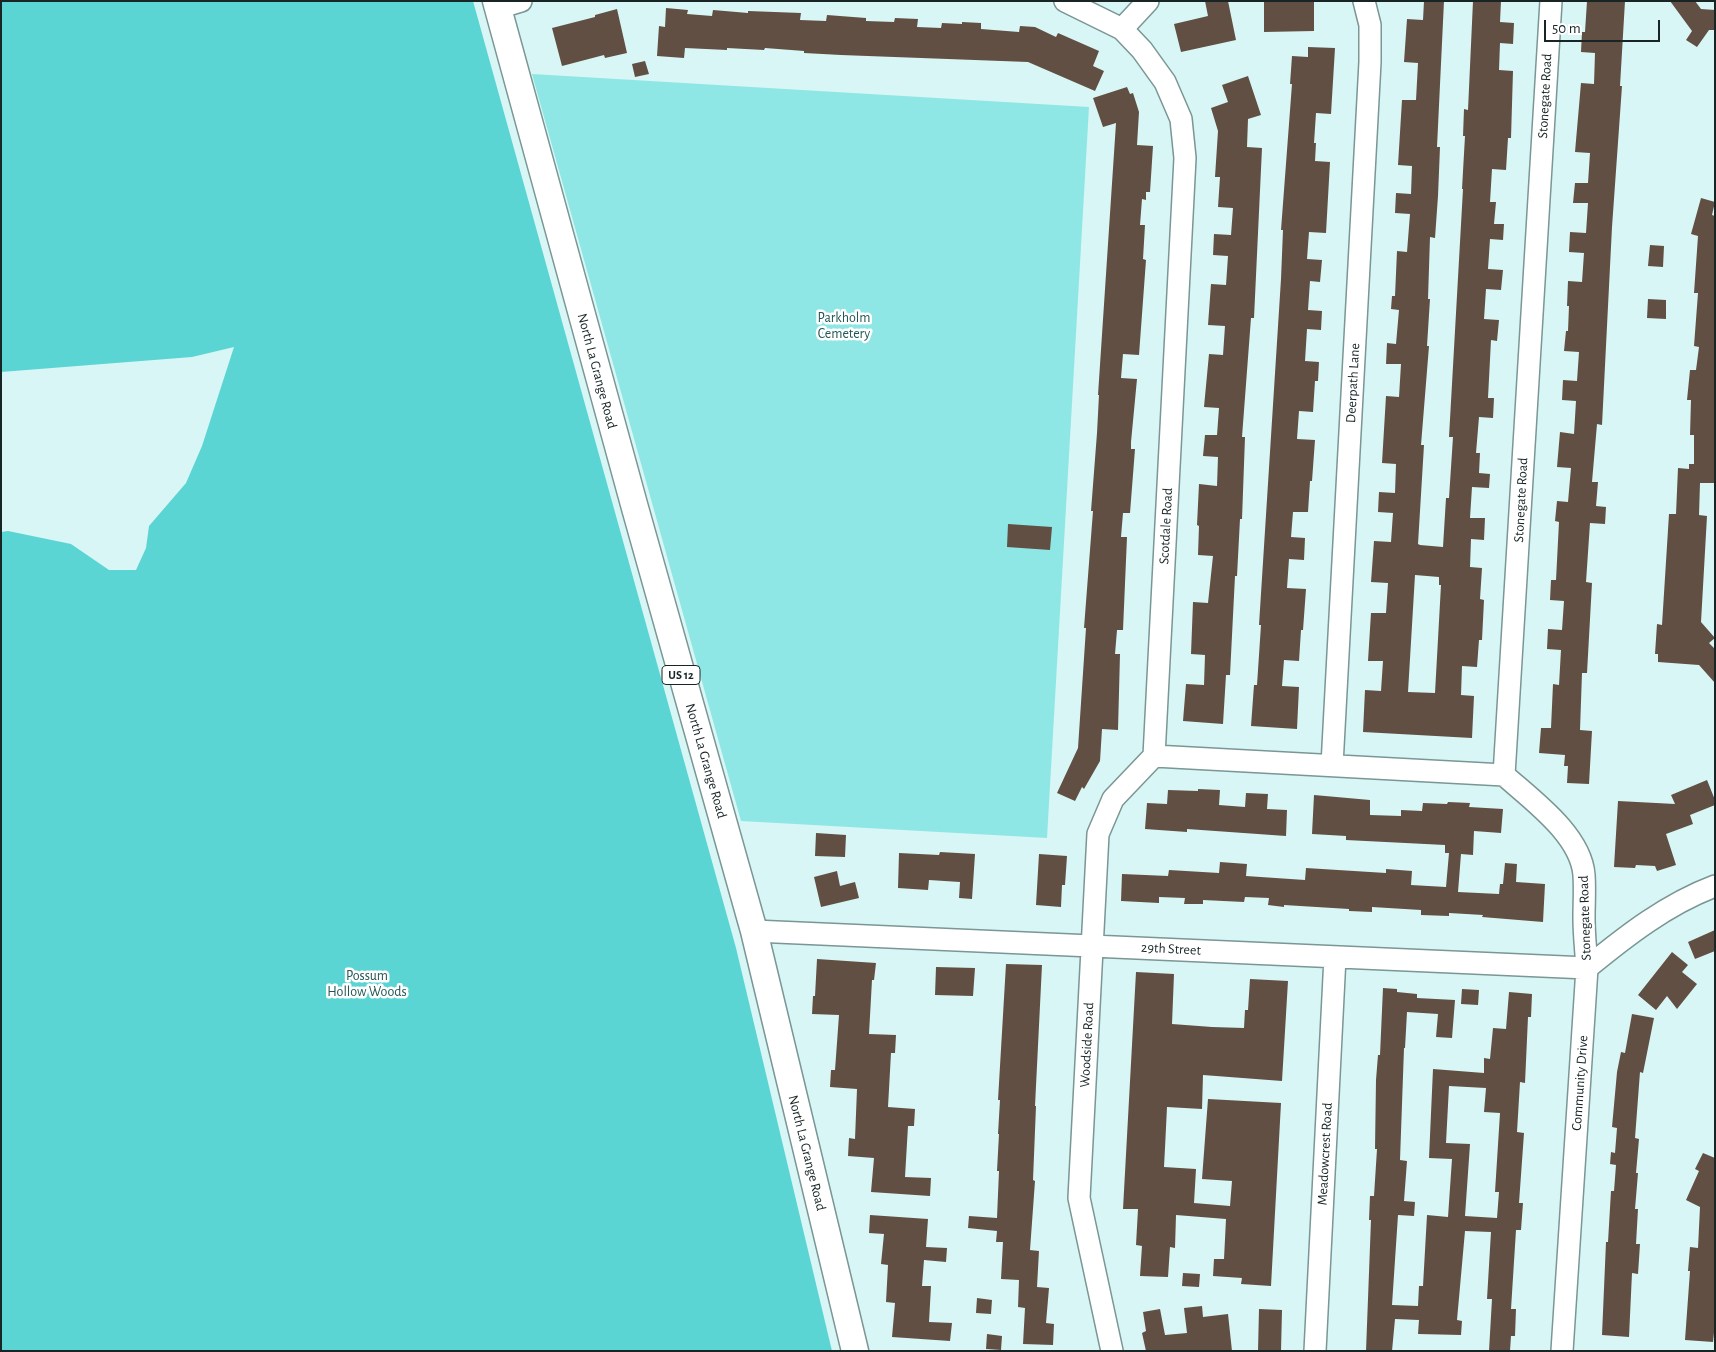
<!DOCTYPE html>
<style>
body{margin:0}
#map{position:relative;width:1716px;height:1352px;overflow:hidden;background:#d8f6f5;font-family:"Alegreya Sans",sans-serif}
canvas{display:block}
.frame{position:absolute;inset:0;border:2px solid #192525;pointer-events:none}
.scale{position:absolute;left:1544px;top:20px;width:116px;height:22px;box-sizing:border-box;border:2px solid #192525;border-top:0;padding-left:6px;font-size:15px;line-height:18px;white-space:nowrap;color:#192525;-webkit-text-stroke:4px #fff;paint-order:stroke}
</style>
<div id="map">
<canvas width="1716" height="1352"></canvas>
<div class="frame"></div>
<div class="scale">50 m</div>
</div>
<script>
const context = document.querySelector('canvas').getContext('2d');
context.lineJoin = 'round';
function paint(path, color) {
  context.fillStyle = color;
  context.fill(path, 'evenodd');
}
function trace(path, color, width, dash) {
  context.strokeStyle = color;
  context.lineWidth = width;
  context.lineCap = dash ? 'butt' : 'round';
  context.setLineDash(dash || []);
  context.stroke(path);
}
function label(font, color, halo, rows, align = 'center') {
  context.font = font + ' "Alegreya Sans",sans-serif';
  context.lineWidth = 5;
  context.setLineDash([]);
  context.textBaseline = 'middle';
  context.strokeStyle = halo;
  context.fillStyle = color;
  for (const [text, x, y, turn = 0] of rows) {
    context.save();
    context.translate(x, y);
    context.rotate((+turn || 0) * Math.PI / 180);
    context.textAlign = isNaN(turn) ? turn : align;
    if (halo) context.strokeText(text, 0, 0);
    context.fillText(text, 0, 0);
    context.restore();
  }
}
paint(new Path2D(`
 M532,74l557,33 -42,731 -306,-17z`), '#8ee7e5');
paint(new Path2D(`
 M1,1h472l263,947 96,403h-831v-819l7,-1 63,13 38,26h27l10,-22 3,-22 37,-43 16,-37 32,-99 -42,10 -191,15z`), '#5ad5d3');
paint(new Path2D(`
 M1205,1h23l8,39 -55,12 -7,-28 34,-8z
 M1264,1l50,1v29l-50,1z
 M1424,1h20l-7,146h3l-2,49 -3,42 -5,-1 -2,62h2l-3,47h2l-8,99h3l-6,99 2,1 23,2 3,-49h3l4,-61h-4l14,-248h-1l3,-53h-2l1,-27 4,1 5,-109h28l-1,21 14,1 -1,21 -13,-1 -1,27 14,1 -2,67h-3l-2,32 -14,-1 -2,33h6l-2,22h10l-1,16 -13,-1 -2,30 15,1 -2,20 -15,-1 -2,30 15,1 -2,21 -6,-1 -3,58h6l-1,20 -14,-1 -3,36h4l-1,20 11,1 -1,14 -17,-1 -2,31h15l-1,22 -13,-1 -1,28 12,1 -2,31 4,1 -2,40h-3l-2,27 -15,-1 -1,29 13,1 -2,42 -109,-6 2,-42 16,1 2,-30h-15l3,-48h15l2,-30 -17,-1 3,-41 17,1 2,-29 -15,-1 1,-20 16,1 1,-29 -14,-1 4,-67 13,1 2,-33h-15l1,-21 9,1 3,-34 -8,-1 1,-13h3l2,-45 10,1 3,-38 -15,-1 1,-20 15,1 1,-28 -14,-1 4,-65h14l2,-37 -14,-1 3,-43 16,1zM1415,575l24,2v8h2l-6,108 -27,-1z
 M1587,1h38l-5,85h2l-10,141 -10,198 -5,-1 -5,58h6l-2,24 10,1 -1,17 -15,-1 -4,59 6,1 -5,90h-5l-2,57 12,1 -3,53 -22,-1 1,-17h-4l1,-11 -26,-2 2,-25h10l2,-44 6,1 2,-35 -14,-1 1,-20 14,1 2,-29 -14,-1 1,-20h5l3,-58 -4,-1 2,-20 11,1 3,-34 -14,-1 3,-35 14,2 2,-33 -14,-1 1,-20 14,1 2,-29 -15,-1 2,-20h2l1,-25h-2l1,-25 14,1 2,-29 -15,-1 1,-20 16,1 2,-30h-15l2,-20h13l2,-30 -15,-1 6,-69 13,1 1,-31 -14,-1 1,-20h3z
 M1670,1h25l6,8 14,1v20h-6l-12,17 -11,-7 6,-9z
 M666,8l22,2 -1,4 25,2 1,-6 35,3v-2l53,2 -1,7 26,1 1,-6 39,3v3l28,1 1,-4 23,1 -1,8 24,1 1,-5 20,1v-2l19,1v6l38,3 1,-6 15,1 21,10 2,-4 41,18 -6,15 11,5 -9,20 -67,-29 -187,-7 -37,-2v-2l-39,-3 -1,2 -37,-2v2l-42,-2 -1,10 -27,-2 2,-30 6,1z
 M617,9l10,44 -22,5 -1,-3 -42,11 -10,-38 43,-11v-2z
 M1308,47l27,1 -4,66 -15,-1 -2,30h2l-1,18 15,1 -4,71 -17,-1 -2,27 15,1 -2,22 -10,-1 -2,29 14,1 -1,19 -14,-1 -2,32 14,1 -1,19h-3l-2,31 -14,-1 -2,28 18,1 -3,41h-2l-2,31h-15l-2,25 14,1 -1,22 -15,-1 -2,29 19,1 -3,41h-2l-2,31 -15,-1 -2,26 17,1 -2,42 -46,-3 3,-41h3l4,-60h-2l22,-346 2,-49h-2l11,-146h-2l2,-28 16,1z
 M645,61l4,13 -14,3 -3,-13z
 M1248,76l13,39 -13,4 -1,28 15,1 -8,170h-3l-9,119h3l-3,82h-2l-3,57h-2l-5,99h-4l-3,49 -40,-3 3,-37 18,1 1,-30 -14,-1 2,-52 15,1 5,-47 -15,-1 1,-29 -2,-1 2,-41 18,2 1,-29 -15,-1 2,-21h12l2,-27 -15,-1 5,-53 14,1 2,-29 -17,-1 3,-41 15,1 2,-29 -15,-1 1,-21 17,1 2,-27 -15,-1 2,-30h-5l3,-46 -7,-23 17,-6 -6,-17z
 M1127,87l3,7 3,-1 6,19 -2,33 16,1 -3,46h-4v8l-4,-1 -2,26h5l-2,34 3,1 -7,95 -16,-1 -2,24 16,1 -6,63v7h4l-5,64h-7l-2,24h6l-4,93h-6l-2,24h5l-2,76 -16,-1 -2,32 -16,28 -2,-2 -7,14 -18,-8 21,-45 8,-120h-2l9,-117h-2l6,-78 2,-38h-1l18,-272 -13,4 -10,-29z
 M1701,198l14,4 -3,13 3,1v267h-15l-1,32 8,1 -6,106 14,16 -6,5 6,6v34l-16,-18 -41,-3v-8h-3l2,-30 5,1 7,-111h7l2,-46 11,1v-5h5v-29h-4l1,-35h-4l3,-30h6l3,-23 -5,-1 4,-53h-4l4,-57 -7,-2z
 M1650,245l14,1 -1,21 -15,-1z
 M1648,299l18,1v19l-19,-1z
 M1008,524l44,3 -2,23 -43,-3z
 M1707,780l8,20v5l-25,10 3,9 -27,10 10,31 -19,6 -2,-5 -19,-1 -1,3 -21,-1 4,-66 57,3 -4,-9z
 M1198,789l22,1 -1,15 26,2 1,-14 22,1 -1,15 20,1 -1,26 -99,-7v3l-42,-3 2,-26 20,1 1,-14 30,1z
 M1314,795l56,5v15l31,1v-6l21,1 1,-8 24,1 1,-2 22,1 -1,4 34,2 -2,24 -27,-2 -1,24 -12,-1 -3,38 41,2 1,-10h3l2,-21 12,1 -1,18 29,2 -2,38 -61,-5 1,-2 -34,-2v3l-28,-1v-5l-49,-3v5l-23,-1v-2l-65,-4v2l-16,-2 1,-7 -24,-1 -1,5 -41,-2v4h-19l1,-6 -26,-1v6l-38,-2 1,-27 46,2 1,-6 50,3 1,-11 27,2 -1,12 59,4 1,-12 80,5v-4l26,2 -1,14 35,2 3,-34h-4v-8l-99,-5v-4l-34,-2z
 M816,833l30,2 -1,22 -30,-1z
 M940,852l35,2 -3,45 -13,-1 1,-16 -31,-2 -1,10 -30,-2 1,-35 40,2z
 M1039,854l28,2 -2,29h-3l-1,22 -25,-2z
 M837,871l3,15 15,-4 4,16 -38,9 -7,-30z
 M1715,930v21l-20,8 -7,-17z
 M1672,952l16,13 -6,7 15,12 -20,25 -10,-13 -11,14 -18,-15z
 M817,959l59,4 -2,17h-2l-3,54 27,1 -1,18h-4l-3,54 27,2 -1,17h-6l-3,51 26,1 -1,18 -59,-4 3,-34 -26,-2 1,-18 6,1 2,-50 -27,-2 1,-17h4l4,-55 -27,-1 1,-18h2z
 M1006,964l36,1 -7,141h1l-3,74 2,1 -5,69 9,1 -2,36 12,1 -3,35 8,1 -1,21 -30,-1 2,-36 -7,-1 1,-27 -18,-1 2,-37h-7l1,-11 -29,-3 1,-12 28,2 2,-47h-2l2,-37h-1l2,-34h-2z
 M936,967l39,1 -2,28 -38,-1z
 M1136,972l38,2 -2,50 40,3 32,1 1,-18h3l2,-31 38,2 -6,100 -79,-6 -1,34 -35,-2 -2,41 -1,19 32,2 -2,34 36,3 2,-25 -30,-2 6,-80 73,4 -10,183 -30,-2 1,-6 -29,-2 1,-17h10l2,-40 -50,-4 -1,33 -5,-1 -2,30 -28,-1 2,-30 -6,-1 2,-36h-15z
 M1383,988l14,1v3l20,2v4l38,2 -3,38 -16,-1 2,-23 -31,-2 -2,36h-1l-4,112 7,1 -3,40 11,1 -1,14 -16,-1 -6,90 26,1 1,-20h4l4,-71 21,2 4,-58 -23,-1 4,-89 51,4v-15l6,1 3,-31 13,1 3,-37 23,2 -1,23h-3l-3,66 -5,-1 -3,50 7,1 -5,70h4l-2,27h-5l-5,79h5l-1,27h-4l-1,15h-21l3,-52h-5l4,-67 -26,-1 -8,89 5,1 -1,14 -43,-1 1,-14 -24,-1 -3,32h-26l5,-131h-2l1,-24h4l3,-47h-2l1,-69 2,-25h2zM1449,1086l37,2 -2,24 16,1 -5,79h4l-2,26 -32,-2 5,-72 -24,-1z
 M1462,989l17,1 -1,15 -17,-1z
 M1632,1014l22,4 -11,55 -3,-1 -5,66 4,1 -3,34h2l-3,36h3l-2,35h4l-2,30 -6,-1 -3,64 -27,-2 4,-93h2l3,-51h3l2,-26 -6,-1 1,-12 4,1 2,-25 -5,-1 5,-55 4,-20 4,1z
 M1703,1153l12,5v166l-2,18 -28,-2 5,-69h-2l2,-24 8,1 2,-41 -14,-7 13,-29 -4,-2z
 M870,1215l58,4 -2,28 21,1 -1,14 -22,-2 -2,26h9l-2,36 23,1 -2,18 -58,-4 3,-34 -9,-1 2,-37 -7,-1 3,-30 -15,-1z
 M1183,1273l17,1 -1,13 -17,-1z
 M977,1298l15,2 -1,14 -15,-1z
 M1202,1306l1,11 25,-3 4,37h-86l-4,-18 4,-2 -3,-19 17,-3 5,26 22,-2 -3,-25z
 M1259,1309l23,1 -1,41h-23z
 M987,1334l15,2 -1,14 -15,-1z`), '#624f43');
const minor = new Path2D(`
 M1065,1l57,28 20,21 23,32 16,37 4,39 -31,598 350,19
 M498,8l23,-7
 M1122,29l26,-28
 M1332,765l38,-703v-37l-6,-24
 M754,931l833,37c-1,-16 -3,-33 -3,-50 0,-14 1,-29 0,-43 -3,-40 -52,-75 -80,-100l47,-774
 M1112,1351l-33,-153 19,-364 15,-35 41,-43
 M1315,1351l20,-394
 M1562,1351l25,-383c39,-32 80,-64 128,-82`);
const major = new Path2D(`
 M496,1l139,507 119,423 101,420`);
trace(minor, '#7a9695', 24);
trace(major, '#7a9695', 29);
trace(minor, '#fff', 21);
trace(major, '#fff', 26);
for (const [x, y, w] of [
 [681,675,38]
]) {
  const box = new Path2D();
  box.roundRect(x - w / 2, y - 9.5, w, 19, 4);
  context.fillStyle = '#fff';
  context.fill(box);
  trace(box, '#192525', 1);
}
label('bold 12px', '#192525', null, [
 ["US 12",681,675]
]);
label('14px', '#192525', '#fff', [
 ["Stonegate Road",1545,96,-87],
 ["North La Grange Road",597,371,75],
 ["Deerpath Lane",1353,383,-87],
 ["Stonegate Road",1521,500,-87],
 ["Scotdale Road",1166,526,-87],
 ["North La Grange Road",706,761,74],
 ["Stonegate Road",1585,918,-92],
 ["29th Street",1171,949,3],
 ["Woodside Road",1087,1045,-87],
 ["Community Drive",1580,1083,-86],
 ["North La Grange Road",807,1153,76],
 ["Meadowcrest Road",1325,1154,-87]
]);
label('14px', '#225756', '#fff', [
 ["Parkholm",844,318],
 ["Cemetery",844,334],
 ["Possum",367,976],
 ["Hollow Woods",367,992]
]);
</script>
